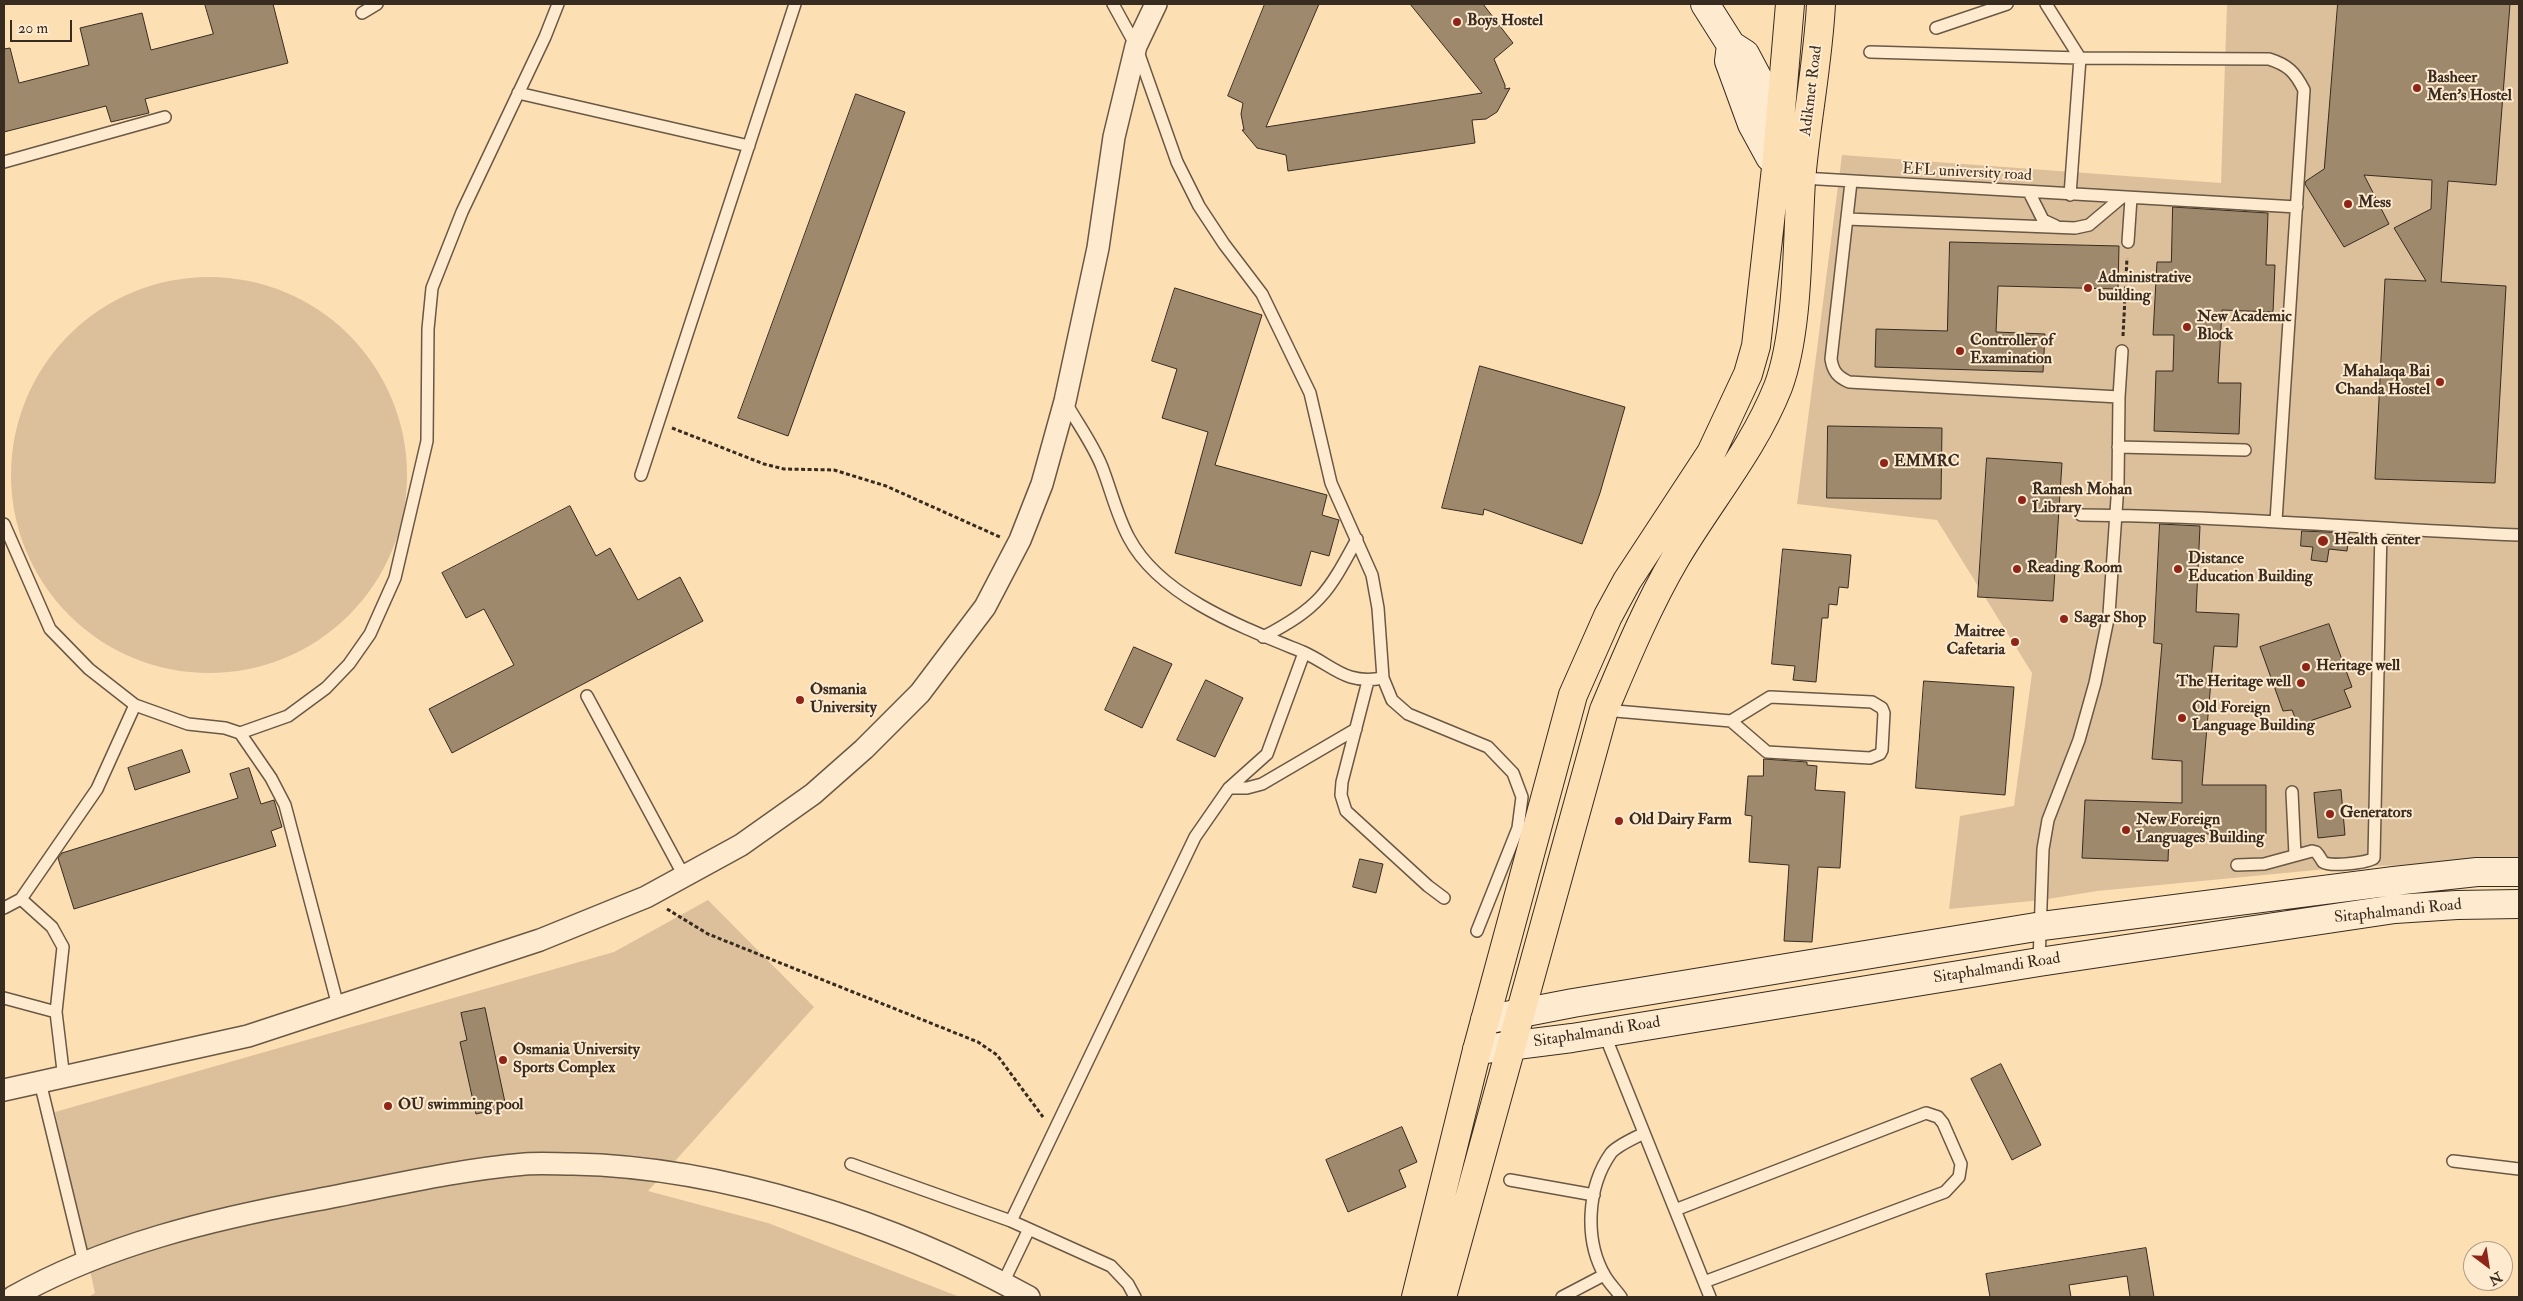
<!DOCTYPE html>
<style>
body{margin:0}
#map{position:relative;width:2523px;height:1301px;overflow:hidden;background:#fddfb4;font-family:"IM FELL Double Pica",serif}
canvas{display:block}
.frame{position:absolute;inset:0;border:5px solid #382b20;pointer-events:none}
.north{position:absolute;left:2463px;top:1241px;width:50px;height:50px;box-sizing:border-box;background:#feeace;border:1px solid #af9e88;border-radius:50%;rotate:149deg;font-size:14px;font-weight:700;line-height:20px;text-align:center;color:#382b20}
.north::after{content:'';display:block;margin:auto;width:18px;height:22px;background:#8f2418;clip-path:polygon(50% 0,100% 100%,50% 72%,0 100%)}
.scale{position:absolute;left:10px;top:20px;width:62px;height:22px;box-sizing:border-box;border:2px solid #382b20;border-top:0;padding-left:6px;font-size:15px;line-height:18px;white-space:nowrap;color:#382b20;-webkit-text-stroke:4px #feeace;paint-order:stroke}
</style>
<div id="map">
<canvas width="2523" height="1301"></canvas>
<div class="frame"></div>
<div class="north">N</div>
<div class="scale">20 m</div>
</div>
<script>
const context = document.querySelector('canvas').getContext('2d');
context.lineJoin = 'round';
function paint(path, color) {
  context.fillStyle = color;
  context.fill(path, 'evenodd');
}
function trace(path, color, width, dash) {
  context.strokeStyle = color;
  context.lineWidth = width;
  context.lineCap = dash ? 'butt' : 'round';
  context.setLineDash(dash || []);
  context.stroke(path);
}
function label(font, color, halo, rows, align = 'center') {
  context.font = font + ' "IM FELL Double Pica",serif';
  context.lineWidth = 4;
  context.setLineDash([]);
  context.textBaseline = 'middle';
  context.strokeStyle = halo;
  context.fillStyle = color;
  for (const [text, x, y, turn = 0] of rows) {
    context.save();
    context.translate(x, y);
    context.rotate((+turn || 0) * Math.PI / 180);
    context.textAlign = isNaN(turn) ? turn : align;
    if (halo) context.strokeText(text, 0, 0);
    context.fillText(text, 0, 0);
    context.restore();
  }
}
paint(new Path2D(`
 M2227,4h292v860l-161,2 -261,25 -55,9 -93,9 11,-93 54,-10 18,-133 -95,-153 -140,-16 45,-349 379,28z
 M11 475a198 198 0 1 1 396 0a198 198 0 1 1-396 0Z
 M708,900l106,107 -166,184 120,32 192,74h-872l7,-4 -40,-181 559,-160z`), '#dcc09b');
const building = new Path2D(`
 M205,4h68l15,59 -143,36 4,14 -38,9 -5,-16 -102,26v-83l6,-1 9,35 70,-18 -9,-37 62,-15 9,37 62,-16z
 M1265,4h54l-53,123 216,-34 -72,-89h73l30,39 -19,16 11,26v4l5,-1 -13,24 -11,7 -14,1 3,23 -187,28 -2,-16 -29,-7 -15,-18h2l-3,-16 2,-11 -15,-7z
 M2338,4h172l-14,181 -48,-4 -7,101 65,4 -11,197 -120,-4 10,-200 41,2 -32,-53 37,-19 1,-29 -68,-5 25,49 -45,23 -39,-63 1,-3 18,-12z
 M856,94l49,18 -117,324 -50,-18z
 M2173,207l95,6 -2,52h9l-2,47 -51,-2 -4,73h23l-2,51 -85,-3 2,-60h17l1,-36h-21l4,-73h14z
 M1950,242l169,4 -1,43 -120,-3 -2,46 49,2 -2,38 -168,-5 1,-38 71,2z
 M1175,288l87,27 -47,150 112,30 -5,20 17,5 -10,36 -18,-5 -10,35 -126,-33 33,-121 -46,-14 15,-49 -25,-8z
 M1480,366l145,41 -25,86 -18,51 -98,-35 -1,6 -41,-7z
 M1828,426l114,2 -1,71 -114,-1z
 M1987,458l75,5 -9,138 -75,-4z
 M570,506l26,50 14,-8 28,52 42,-23 23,44 -251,132 -23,-44 85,-44 -30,-56 -18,9 -24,-45z
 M2160,524l40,2 -4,86 43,2 -2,33 -23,-1 -12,139h64v49h-97l-1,27 -86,-3 3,-58 97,3v-42l-30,-2 10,-115 -8,-1z
 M2302,531l47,2 -2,18 -18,-2 -2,13 -16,-2 2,-13 -12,-1z
 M1783,549l68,6 -3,33 -9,-1 -2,18 -8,-1 -1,14h-6l-6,64 -23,-2 2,-14 -23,-2z
 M2329,624l23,63 -8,3 7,17 -53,18 -6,-15 -9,1 -23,-64z
 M1134,647l38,17 -30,64 -37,-18z
 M1206,680l37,18 -28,59 -38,-17z
 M1924,681l90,6 -9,108 -89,-7z
 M182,750l8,22 -55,18 -7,-22z
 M1764,759l43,3v3l10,1 -2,24 30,2 -5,76 -22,-1 -6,75 -28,-1 5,-76 -40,-3 3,-46 -7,-1 3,-39h15z
 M249,768l12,36 13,-4 8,27 -11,4 5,15 -202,63 -16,-51 4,-5 176,-55 -8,-24z
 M2341,790l4,45 -27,3 -4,-45z
 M1360,859l23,5 -7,29 -23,-6z
 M485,1008l21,99 -30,7 -16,-72 7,-2 -6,-27z
 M2001,1064l40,81 -29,15 -41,-81z
 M1402,1127l15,35 -18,8 7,17 -58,25 -22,-52z
 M2146,1248l8,49h-24l-3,-21 -58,9 2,12h-81l-4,-23z`);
paint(building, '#9e896d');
trace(building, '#382b20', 1);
const lane = new Path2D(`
 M1113,4l23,42 41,116 22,44 25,38 38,50 48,99 21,90 41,92 6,33 5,70 9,22 16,14 80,33 25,26 9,24 -4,31 -41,103
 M2046,4l34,54 -10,137
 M362,13l15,-9
 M1936,28l71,-24
 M1870,52l210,6 189,1c19,6 26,13 35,31l-28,431
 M518,93l231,53
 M4,162l161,-45
 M1802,178l495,29
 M1851,182l-20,177c2,13 7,18 18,23l270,15 -1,87 -9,130 -14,69 -16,57 -31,80 -5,29 -4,113
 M2029,192l14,28 13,6
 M1847,219l228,9 14,-3 32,-27
 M2128,242l3,-44
 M2119,397l3,-46
 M1065,401c12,22 28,43 37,66 9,23 15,49 27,71 31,59 115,90 174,114 31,14 42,33 80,26
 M2118,447l127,3
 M641,475l154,-471
 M2081,515c146,1 292,14 438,20
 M4,524l46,105 39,40 46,36 -38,84 -76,110 -17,9
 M1263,637c56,-29 65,-44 94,-98
 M1368,681l-26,101 -1,13 5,16 82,75 16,12
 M587,696l97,180
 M135,705l53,19 37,4 15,5 31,45 14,27 53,201
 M1604,710l127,11 36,31 103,6 10,-4 2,-4 2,-37 -2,-5 -10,-6 -102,-5 -39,24
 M240,733l48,-17 38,-28 23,-24 21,-30 25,-56 32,-137 1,-112 4,-41 30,-76 83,-175 13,-33
 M1229,788h18l15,-4 94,-55
 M2292,792l3,63
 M2237,865l27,-1 48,-13 4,1c3,3 5,7 7,10 7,5 44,1 51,-4l7,-329
 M21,899l31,28 11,20 -7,65 8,67
 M4,998l52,14
 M1604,1033l106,264
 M40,1082l44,181
 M2453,1161l66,8
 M851,1164l160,57
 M1510,1180l84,15
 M1675,1210l251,-97 12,4 5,6 18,41 -2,13 -14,15 -241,90
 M1003,1283l26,-54
 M1135,1297l-7,-13 -17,-18 -100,-45 184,-384 34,-49 38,-34 37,-101
 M1562,1297l42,-22
 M1621,1297c-5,-7 -12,-14 -16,-21 -21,-36 -18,-89 6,-123 7,-8 24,-15 33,-20`);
const street = new Path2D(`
 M4,1090l244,-54 292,-96 106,-43 95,-52 72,-51 51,-45 56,-56 65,-86 35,-67 22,-56 23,-83 33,-153 16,-111 22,-91 20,-42
 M13,1297c92,-52 199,-78 303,-97 69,-13 139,-30 209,-36 16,-1 33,0 48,0 152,3 324,60 456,133`);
const secondary = new Path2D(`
 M1705,4l26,41 14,9 17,32 9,33 3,22
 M1731,45l-2,16 23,63 18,33
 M1485,1020l88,-17 469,-77 352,-45 83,-9h42
 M1477,1050l95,-12 467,-76 356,-53 62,-4 62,-1`);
const primary = new Path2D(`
 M1416,1297l61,-247 96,-355 35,-79 19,-35 84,-128 37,-79 8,-28 20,-178 14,-164
 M1442,1297l162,-587c22,-52 43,-103 71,-151 34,-58 78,-109 103,-172 21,-56 19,-145 23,-206 5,-60 17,-118 20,-177`);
trace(lane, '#695845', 14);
trace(street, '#695845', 24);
trace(secondary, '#382b20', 30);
trace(primary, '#382b20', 30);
trace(new Path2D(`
 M2123,336l4,-78
 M672,428l92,36 20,5 50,1 52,16 114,51
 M667,909l41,25 270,108 19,13 46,62`), '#382b20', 3, [4, 2.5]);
trace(lane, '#feeace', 11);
trace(street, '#feeace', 21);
trace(secondary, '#feeace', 28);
trace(primary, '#fddfb4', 28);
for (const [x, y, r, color] of [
 [1457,22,5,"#8f2418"],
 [2417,88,5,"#8f2418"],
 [2348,204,5,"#8f2418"],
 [2088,288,5,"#8f2418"],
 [2187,327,5,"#8f2418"],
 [1960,351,5,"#8f2418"],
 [2440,382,5,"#8f2418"],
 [1884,463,5,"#8f2418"],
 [2022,500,5,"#8f2418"],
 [2323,541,6,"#8f2418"],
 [2017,569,5,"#8f2418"],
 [2178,569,5,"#8f2418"],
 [2064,619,5,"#8f2418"],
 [2015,642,5,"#8f2418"],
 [2306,667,5,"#8f2418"],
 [2301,683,5,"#8f2418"],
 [800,700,5,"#8f2418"],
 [2182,718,5,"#8f2418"],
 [2330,814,5,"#8f2418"],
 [1619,821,5,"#8f2418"],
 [2126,830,5,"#8f2418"],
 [503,1060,5,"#8f2418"],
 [388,1106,5,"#8f2418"]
]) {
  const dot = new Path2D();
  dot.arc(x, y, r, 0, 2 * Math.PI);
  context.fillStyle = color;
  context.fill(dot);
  trace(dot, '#feeace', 2);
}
label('bold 16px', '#382b20', '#feeace', [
 ["Boys Hostel",1467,22],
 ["Basheer",2427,79],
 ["Men's Hostel",2427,97],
 ["Mess",2358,204],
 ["Administrative",2098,279],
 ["building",2098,297],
 ["New Academic",2197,318],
 ["Block",2197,336],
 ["Controller of",1970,342],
 ["Examination",1970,360],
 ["Mahalaqa Bai",2430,373,"right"],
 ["Chanda Hostel",2430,391,"right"],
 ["EMMRC",1894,463],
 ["Ramesh Mohan",2032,491],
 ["Library",2032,509],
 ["Health center",2334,541],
 ["Distance",2188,560],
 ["Education Building",2188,578],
 ["Reading Room",2027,569],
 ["Sagar Shop",2074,619],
 ["Maitree",2005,633,"right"],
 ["Cafetaria",2005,651,"right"],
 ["Heritage well",2316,667],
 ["The Heritage well",2291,683,"right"],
 ["Osmania",810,691],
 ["University",810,709],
 ["Old Foreign",2192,709],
 ["Language Building",2192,727],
 ["Generators",2340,814],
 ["Old Dairy Farm",1629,821],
 ["New Foreign",2136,821],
 ["Languages Building",2136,839],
 ["Osmania University",513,1051],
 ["Sports Complex",513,1069],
 ["OU swimming pool",398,1106]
], 'left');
label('16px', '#382b20', '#feeace', [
 ["Adikmet Road",1812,91,-83],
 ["EFL university road",1967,173,3],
 ["Sitaphalmandi Road",2398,912,-6],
 ["Sitaphalmandi Road",1997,969,-9],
 ["Sitaphalmandi Road",1597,1033,-9]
]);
</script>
